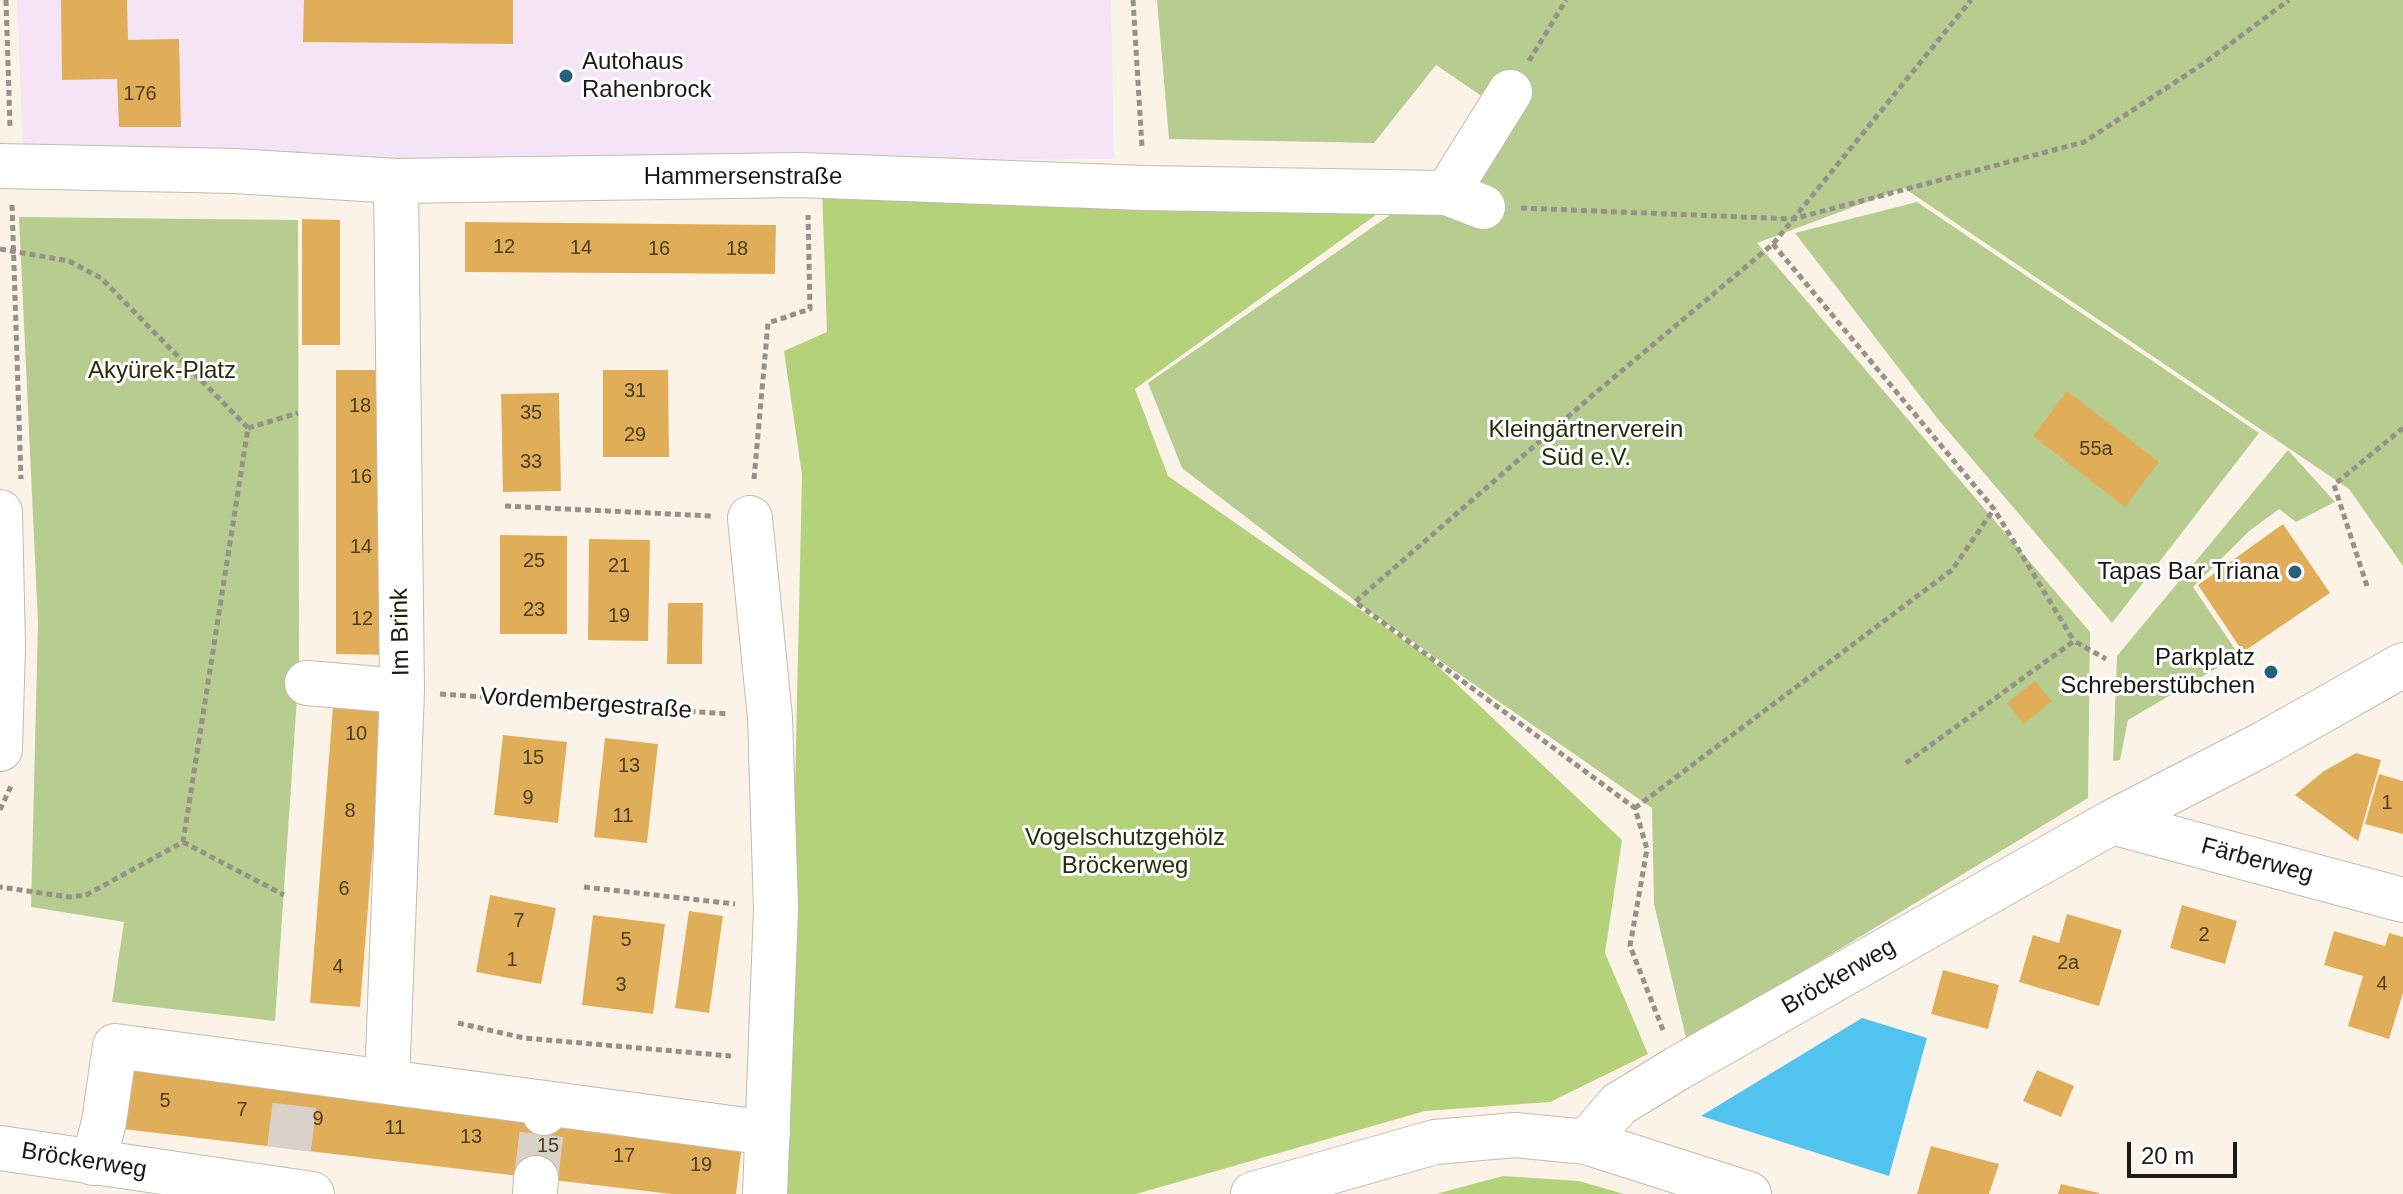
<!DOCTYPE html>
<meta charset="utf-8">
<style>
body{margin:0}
#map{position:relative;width:2403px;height:1194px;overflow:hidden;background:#fbf3e8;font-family:Helvetica,sans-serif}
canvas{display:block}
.scale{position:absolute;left:2127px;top:1142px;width:110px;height:36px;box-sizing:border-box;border:4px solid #1c1915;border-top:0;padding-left:10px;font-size:24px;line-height:28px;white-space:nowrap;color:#1c1915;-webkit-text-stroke:6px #fff;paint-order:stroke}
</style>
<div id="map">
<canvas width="2403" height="1194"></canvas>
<div class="scale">20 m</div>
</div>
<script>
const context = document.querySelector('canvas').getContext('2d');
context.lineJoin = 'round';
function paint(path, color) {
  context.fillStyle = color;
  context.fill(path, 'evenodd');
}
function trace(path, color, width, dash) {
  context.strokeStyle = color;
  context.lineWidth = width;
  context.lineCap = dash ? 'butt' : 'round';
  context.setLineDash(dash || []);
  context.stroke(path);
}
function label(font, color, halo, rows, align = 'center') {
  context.font = font + ' Helvetica,sans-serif';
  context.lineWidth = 6;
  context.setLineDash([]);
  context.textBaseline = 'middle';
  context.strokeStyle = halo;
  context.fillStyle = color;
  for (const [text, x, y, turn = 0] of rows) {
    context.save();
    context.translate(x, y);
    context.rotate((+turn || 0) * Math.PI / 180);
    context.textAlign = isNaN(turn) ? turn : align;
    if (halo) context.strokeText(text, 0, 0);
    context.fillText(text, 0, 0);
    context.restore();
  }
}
paint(new Path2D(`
 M17,0h1094l3,159 -719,5 -372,-13z`), '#f5e4f6');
paint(new Path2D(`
 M1157,0h1246v566l-54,-77 -445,-301 -147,55 333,389 -2,166 -401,244 -33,-138 -2,-96 -285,-198 -185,-142 -34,-85 255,-177 58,8 56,-94 -81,-55 -62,78 -205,-4z
 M1917,202l342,231 -147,190 -175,-205 -142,-185z
 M19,217l279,3 1,449 -24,352 -163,-19 12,-80 -93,-15 7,-284z
 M2288,450l47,52 -39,20 -17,-13 -31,23 -55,55 46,68 -111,65 -8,40 -7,1 4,-105z`), '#b7cd90');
paint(new Path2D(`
 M822,188l562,21 -249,180 33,87 260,181 194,183 -17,113 43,101 -98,48 -125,9 -289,83h-350l16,-719 -18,-124 43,-19z
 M1503,1176l76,5 45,13h-188z`), '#b4d27a');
paint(new Path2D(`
 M1862,1018l65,20 -38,138 -188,-60z`), '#50c3ee');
paint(new Path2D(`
 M61,0h66l1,40 51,-1 2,88h-62l-2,-48 -55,1z
 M304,0h209v44l-210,-2z
 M302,219l38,1v125h-38z
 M465,222l311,3 -1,49 -310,-2z
 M336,370h48l5,285 -53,-1z
 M603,370h65l1,87h-66z
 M2067,391l92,71 -34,45 -92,-71z
 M559,393l2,98 -58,1 -2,-98z
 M2283,524l47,69 -87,59 -45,-67z
 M500,535l67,1v98h-67z
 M589,539l61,1 -2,101 -60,-1z
 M668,603h35l-1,61h-35z
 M2035,681l17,20 -28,23 -17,-21z
 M334,693l51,4 -25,310 -50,-4z
 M503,735l64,7 -9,81 -64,-8z
 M605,738l53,6 -11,99 -53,-6z
 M2356,753l25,7 -23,81 -63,-46 29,-24z
 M2379,774l24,7v53l-38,-10z
 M490,895l66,13 -15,76 -65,-12z
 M2182,905l55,16 -12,43 -55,-16z
 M689,911l34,5 -14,97 -34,-5z
 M2067,914l55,16 -23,76 -80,-24 14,-47 26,8z
 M593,915l72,9 -12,90 -71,-9z
 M2334,931l51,15 4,-13 14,4v56l-14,46 -41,-13 15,-50 -39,-11z
 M1943,970l56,15 -11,44 -57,-15z
 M131,1064l612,73 -7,57h-65l-548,-65z
 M2037,1070l37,16 -13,31 -38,-16z
 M1931,1146l68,18 -10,30h-72z
 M2061,1184l38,9v1h-41z`), '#e0ae58');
trace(new Path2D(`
 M289,1149l8,-65
 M536,1178l8,-65`), '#dad2c8', 44, [44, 22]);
const minor = new Path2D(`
 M0,166l235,5 161,10 404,-6 344,13 303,5 36,14
 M1447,193l63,-101
 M750,518l20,200 6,191 -11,285
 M307,683l95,8
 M2112,822l291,78
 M387,1082l15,-391 -6,-510
 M545,1103l223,30
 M1586,1142l33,-38 59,-36 434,-246 151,-78 140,-79
 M0,1148l312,46
 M93,1163l11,-41 11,-76 430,57 -1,10
 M535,1194l1,-16
 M1253,1194l182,-52 80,-7 71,7 163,52`);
const major = new Path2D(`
 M0,512l3,134 -3,103`);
trace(minor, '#c2bbb0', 46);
trace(major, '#c2bbb0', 46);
trace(new Path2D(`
 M6,0l4,127
 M1133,0l9,147
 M1529,61l37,-61
 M12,205l9,274
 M1521,208l272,11 291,-77 119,-78 86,-64
 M1773,244l221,265 80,132
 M0,249l69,12 32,17 147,150 -65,414 -97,53 -17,2 -69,-10
 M248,428l50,-15
 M754,479l14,-156 42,-14 -2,-94
 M505,506l206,10
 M2367,586l-33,-101 69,-57
 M440,694l289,20
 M1906,763l168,-122 32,18
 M1635,808l317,-238 42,-61
 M0,810l11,-24
 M183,842l101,53
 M584,887l151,17
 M458,1023l66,15 207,18
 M1663,1030l-33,-84 17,-97 -12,-41 -280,-206 238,-207 180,-151 198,-244`), '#969189', 5, [6, 4]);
trace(minor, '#fff', 44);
trace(major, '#fff', 44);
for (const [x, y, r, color] of [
 [566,76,8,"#266179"],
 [2295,572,8,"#266179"],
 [2271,672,8,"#266179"]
]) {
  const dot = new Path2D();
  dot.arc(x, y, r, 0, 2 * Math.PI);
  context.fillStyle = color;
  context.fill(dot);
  trace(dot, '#fff', 3);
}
label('20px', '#4d3e26', null, [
 ["176",140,94],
 ["12",504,247],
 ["14",581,248],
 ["16",659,249],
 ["18",737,249],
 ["31",635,391],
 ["18",360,406],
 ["35",531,413],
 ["29",635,435],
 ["55a",2096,449],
 ["33",531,462],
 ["16",361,477],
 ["14",361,547],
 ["25",534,561],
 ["21",619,566],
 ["23",534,610],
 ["19",619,616],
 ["12",362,619],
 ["10",356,734],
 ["15",533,758],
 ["13",629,766],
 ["9",528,798],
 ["1",2387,803],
 ["8",350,811],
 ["11",623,816],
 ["6",344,889],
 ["7",519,921],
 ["2",2204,935],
 ["5",626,940],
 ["1",512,960],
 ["2a",2068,963],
 ["4",338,967],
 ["4",2382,984],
 ["3",621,985],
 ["5",165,1101],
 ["7",242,1110],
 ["9",318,1119],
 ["11",395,1128],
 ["13",471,1137],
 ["15",548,1146],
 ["17",624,1156],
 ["19",701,1165]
]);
label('24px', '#1c1915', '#fff', [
 ["Autohaus",582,62,"left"],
 ["Rahenbrock",582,90,"left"],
 ["Tapas Bar Triana",2279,572],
 ["Parkplatz",2255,658],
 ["Schreberstübchen",2255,686]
], 'right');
label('24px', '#1c1915', '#fff', [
 ["Hammersenstraße",743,177],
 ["Im Brink",401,632,-91],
 ["Vordembergestraße",586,704,4],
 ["Färberweg",2257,861,15],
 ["Bröckerweg",1839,977,-30],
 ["Bröckerweg",84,1161,9]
]);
label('24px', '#242f0a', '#fff', [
 ["Akyürek-Platz",162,371],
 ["Kleingärtnerverein",1586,430],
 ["Süd e.V.",1586,458],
 ["Vogelschutzgehölz",1125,838],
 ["Bröckerweg",1125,866]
]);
</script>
